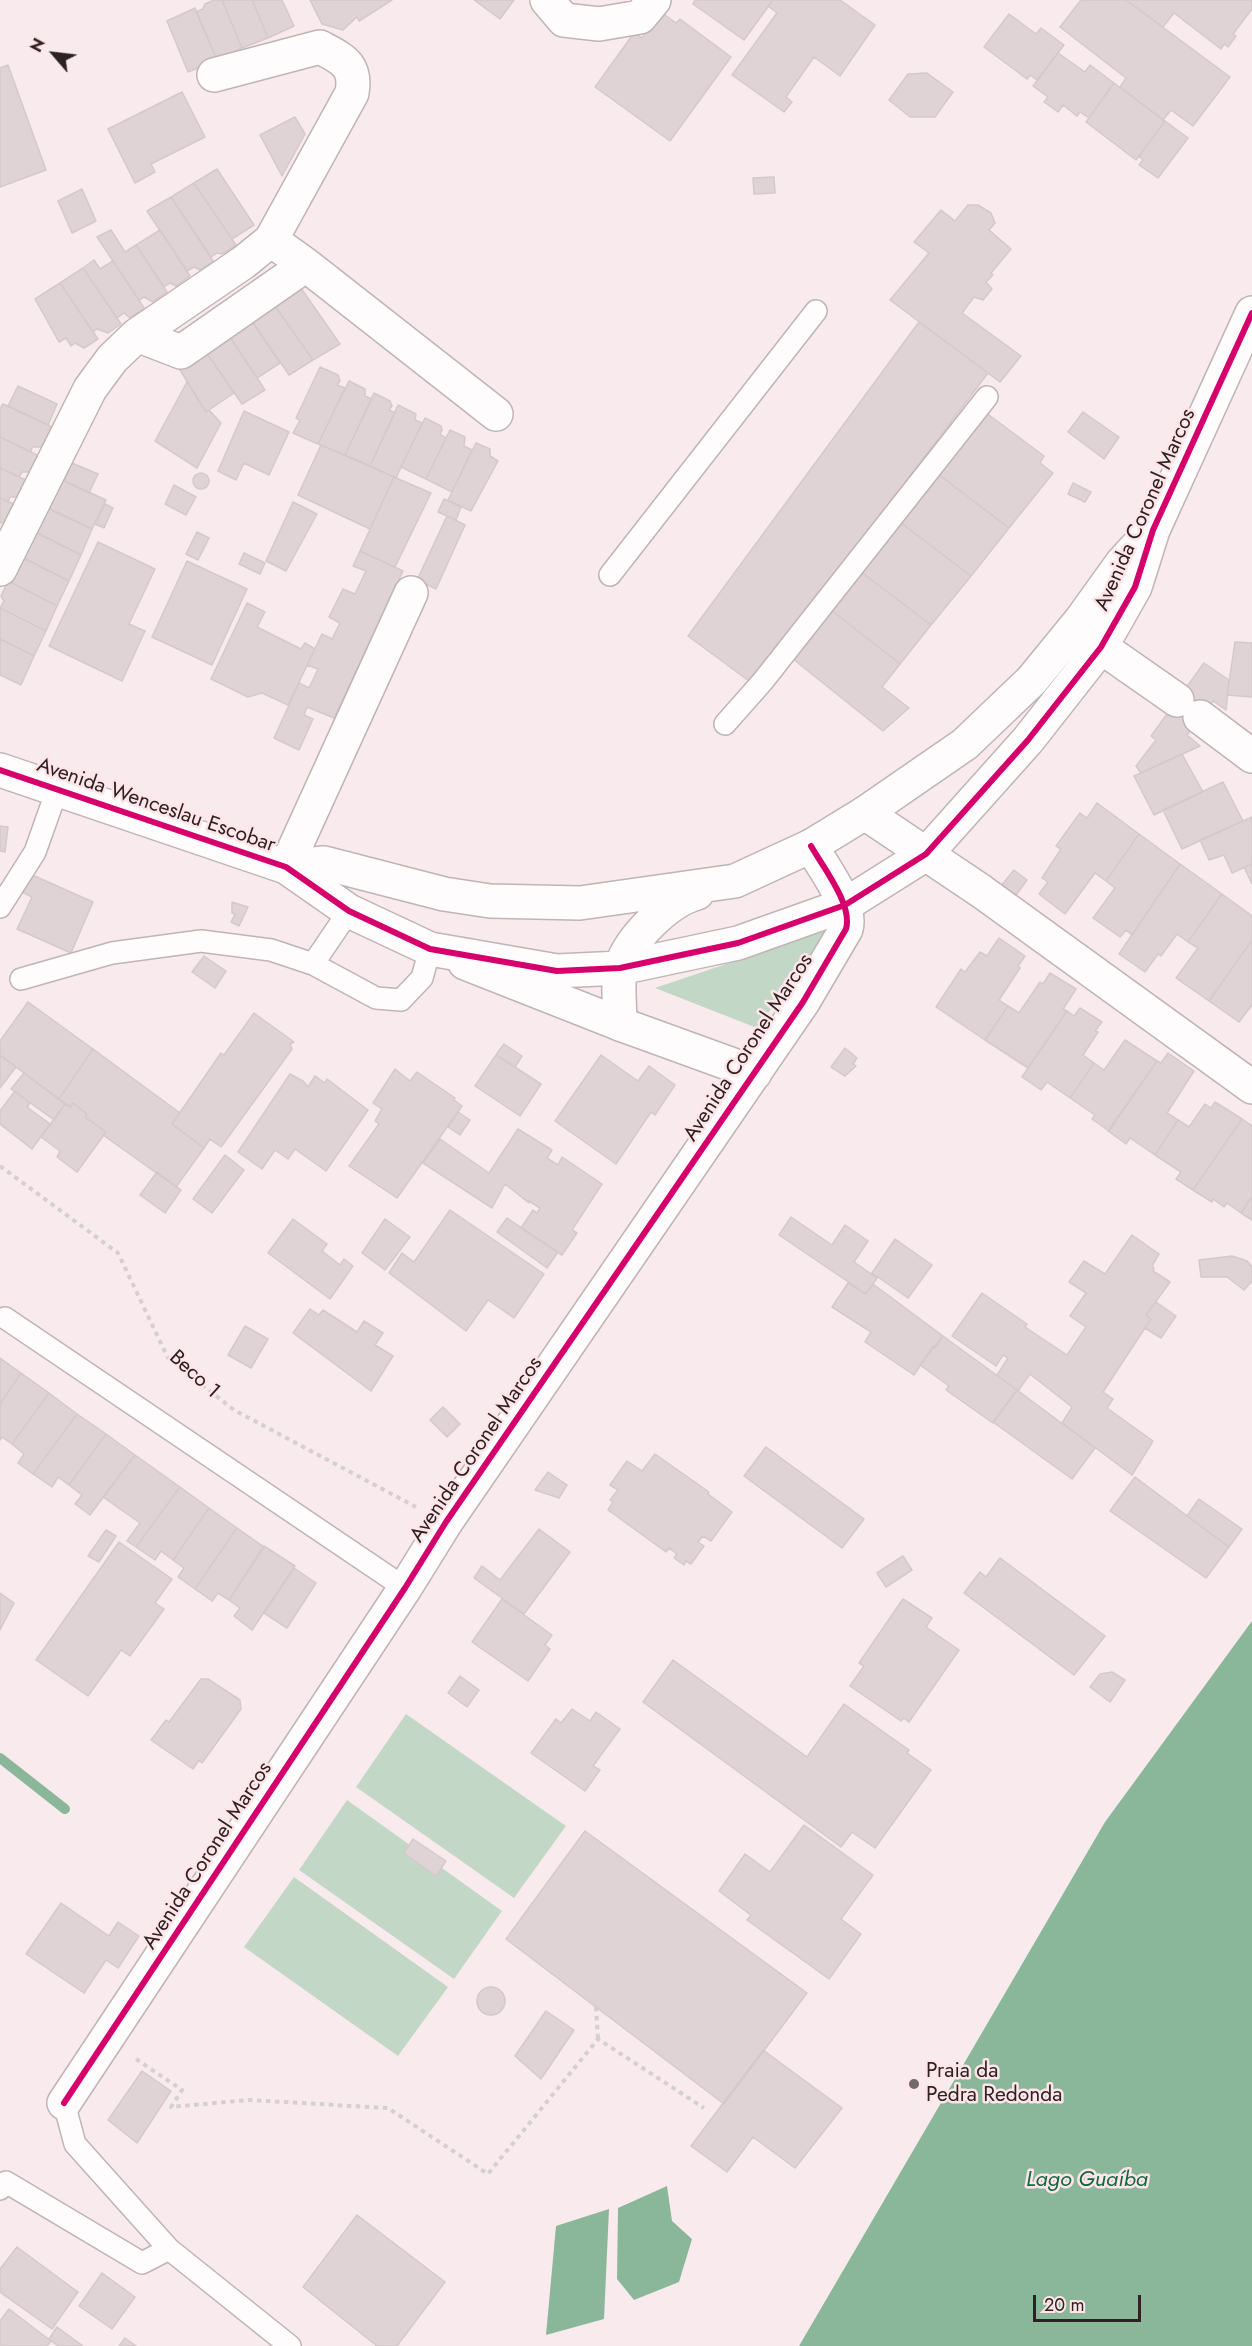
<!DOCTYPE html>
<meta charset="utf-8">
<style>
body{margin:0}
#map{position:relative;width:1252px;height:2346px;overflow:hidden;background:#f9ebed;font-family:Jost,sans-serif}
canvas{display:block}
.north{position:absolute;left:24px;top:24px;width:60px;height:60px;-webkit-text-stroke:4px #ffe5e9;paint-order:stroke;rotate:298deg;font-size:16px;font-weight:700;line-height:24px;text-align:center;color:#2d2223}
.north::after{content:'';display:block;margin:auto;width:21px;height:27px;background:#2d2223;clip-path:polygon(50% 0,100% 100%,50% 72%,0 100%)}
.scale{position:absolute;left:1033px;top:2295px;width:108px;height:27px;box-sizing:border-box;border:3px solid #2d2223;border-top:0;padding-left:8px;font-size:18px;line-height:21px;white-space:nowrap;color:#2d2223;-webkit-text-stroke:4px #ffe5e9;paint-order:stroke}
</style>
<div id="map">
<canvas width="1252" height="2346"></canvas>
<div class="north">N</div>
<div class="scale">20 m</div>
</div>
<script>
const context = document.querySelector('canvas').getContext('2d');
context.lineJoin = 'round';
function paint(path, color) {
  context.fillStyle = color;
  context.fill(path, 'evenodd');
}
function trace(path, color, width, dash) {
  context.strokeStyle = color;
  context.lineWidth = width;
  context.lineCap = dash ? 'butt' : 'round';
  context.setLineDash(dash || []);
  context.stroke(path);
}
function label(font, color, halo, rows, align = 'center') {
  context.font = font + ' Jost,sans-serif';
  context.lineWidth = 5;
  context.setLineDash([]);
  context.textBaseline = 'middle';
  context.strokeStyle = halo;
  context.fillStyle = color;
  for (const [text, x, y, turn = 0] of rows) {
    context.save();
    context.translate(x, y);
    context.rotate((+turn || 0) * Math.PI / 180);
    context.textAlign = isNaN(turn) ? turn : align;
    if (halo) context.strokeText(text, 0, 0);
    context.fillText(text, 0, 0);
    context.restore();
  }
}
paint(new Path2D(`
 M830,929l-73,99 -102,-40z
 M406,1714l160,112 -52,72 -158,-111z
 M347,1800l155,111 -48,68 -155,-109z
 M294,1877l154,110 -50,69 -154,-109z`), '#c3d7c6');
paint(new Path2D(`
 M1252,1621v725h-453l306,-524z
 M667,2186l5,35 20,18 -13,43 -45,18 -17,-21 1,-71z
 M609,2209l-5,110 -58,16 10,-109z`), '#8ab79a');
trace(new Path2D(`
 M0,1758l65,51`), '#8ab79a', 10);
const building = new Path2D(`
 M214,0h8l20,48 -25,12 -21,-48 7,-3 2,-5z
 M222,0h30l16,38 -26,10z
 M252,0h30l12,26 -26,12z
 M310,0h82l-33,21 -2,-4 -14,13 -21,-6z
 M474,0h40l-14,19z
 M695,0h78l-29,40 -51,-36z
 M773,0h67l35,25 -35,51 -26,-19 -28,40 6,5 -8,10 -52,-37 45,-62 -9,-7z
 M1081,0h45l104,77 -37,49 -22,-16 -8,10 -43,-33 6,-9 -66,-51z
 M1126,0h126v9l-19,25 3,2 -8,11 -4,-3 -3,5 -47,-36 -11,14z
 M195,8l22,52 -29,12 -21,-51z
 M661,12l15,11 4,-4 51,38 -61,84 -75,-54 39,-54 8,5z
 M1009,14l27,20 5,-6 23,17 -27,35 -7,-5 -3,4 -43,-32z
 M1058,53l27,19 5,-7 24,18 -25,35 -9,-6 -3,4 -14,-11 -5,7 -14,-10 4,-5 -15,-11z
 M8,65l38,105 -46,17v-119z
 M927,73l26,19 -18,25h-25l-21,-17 19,-26z
 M1114,83l51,38 -29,39 -50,-38z
 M182,92l23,45 -54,27 4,8 -20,11 -27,-54z
 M295,117l10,17 -23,42 -22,-41z
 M1165,121l23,17 -30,40 -19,-13 4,-5 -4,-4z
 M217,169l37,56 -22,14 -38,-56z
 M774,177l1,16 -21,1 -1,-16z
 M194,183l42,62 -14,9 -5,-1 -6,4 -40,-60z
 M82,189l14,32 -24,12 -14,-32z
 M171,197l42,64 -13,9 -6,-3 -7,4 -40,-60z
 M968,205h10l13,8 4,10 -6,7 22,19 -20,24 2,2 -7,7 6,7 -9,11 -9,-3 -12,16 59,43 -21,26 -110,-82 39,-47 -15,-11 27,-32 14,11z
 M111,230l14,22 11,-7 31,47 -14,10 -9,-5 -5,3 -42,-63z
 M160,230l30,46 -14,10 -6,-3 -6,4 -28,-42z
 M94,260l6,9 13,-8 31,47 -14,10 -6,-5 -7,5 -34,-50z
 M83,268l38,56 -13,9 -11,-4 -4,3 -33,-49z
 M60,283l38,56 -14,9 -9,-5 -4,3 -5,-8 -7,4 -24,-43z
 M298,284l42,60 -27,16 -38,-54z
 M272,302l41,58 -24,15 -37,-54z
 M249,317l31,46 -23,15 -28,-42z
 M919,322l69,51 -235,311 -65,-48z
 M227,332l38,58 -23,14 -36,-52z
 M206,352l28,41 -28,19 -26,-42z
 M320,367l18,8 2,6 -3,4 8,3 -27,56 -25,-11 7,-13 -4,-2z
 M349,381l16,8v7l7,3 -27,56 -27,-11z
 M187,382l19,30 3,-2 12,13 -24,45 -42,-27z
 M18,386l39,18 -9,21 -40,-19z
 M374,393l16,8 2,5 -3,4 6,3 -25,53 -25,-11z
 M3,404l49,23 -9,20h-11l-1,5 -31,-15v-28z
 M398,405l18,9 -1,6 7,3 -26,55 -26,-12z
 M244,411l45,21 -20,43 -25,-12 -8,17 -18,-9z
 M985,412l59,44 -4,7 13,10 -44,55 -71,-54z
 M1083,412l36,25 -15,22 -36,-27z
 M425,418l16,8 1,4 -2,4 6,4 -20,41 -25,-12z
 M450,430l15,7 -1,9 8,4 -20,42 -26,-13z
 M0,437l39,19 -7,16h-10l-3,5 -19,-9z
 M476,443l14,6v7l8,5 -27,50 -23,-11z
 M321,445l73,32 -24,52 -72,-34z
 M72,463l26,11 -9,19 -25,-12z
 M0,468l28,13 -8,16h-10l-2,5 -8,-4z
 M193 481a8 8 0 1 1 16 0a8 8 0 1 1-16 0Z
 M938,474l71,54 -38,48 -71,-54z
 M56,477l50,23 -14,29 -45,-21z
 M394,477l37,16 -36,74 -35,-16z
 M1073,483l18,9 -6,10 -17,-8z
 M174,485l22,12 -10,18 -21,-11z
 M0,498l16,7 -8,17 -8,1z
 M444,499l17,8 -5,13 -18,-8z
 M293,502l24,12 -31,57 -20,-10z
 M105,504l8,4 -9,20 -9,-4z
 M42,505l50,24 -11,26 -45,-23z
 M447,516l18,9 -29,64 -19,-9z
 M900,522l71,54 -40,49 -70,-53z
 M31,530l50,25 -12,26 -46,-23z
 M197,532l12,6 -11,22 -12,-6z
 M98,542l57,27 -26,55 16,7 -23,50 -73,-35z
 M360,551l43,20 -69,147 -27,-11 -3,8 9,4 -14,31 -25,-12 25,-55 10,5 9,-19 -11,-4 15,-31 10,5 8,-16 -11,-6 14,-28 12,5 11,-23 -13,-5z
 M244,553l21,10 -5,11 -21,-10z
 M20,556l49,25 -12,25 -45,-23 3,-7 -2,-5z
 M187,561l60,28 -35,76 -60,-28z
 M861,572l70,53 -31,39 -69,-54z
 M8,581l49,25 -11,25 -46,-23 4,-7 -3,-5z
 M247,603l18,9 -8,15 44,22 4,-6 10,6 -27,56 -26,-12 -14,4 -37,-18z
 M0,608l46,23 -12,25 -34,-17z
 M831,610l69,54 -18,23 27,21 -26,23 -90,-72z
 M0,639l34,17 -13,29 -21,-10z
 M1235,642l17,1v54l-25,-2z
 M1204,663l25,17 -3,30 -13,-9 -26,34 13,11 -59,27 -5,-7 20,-26 -5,-4z
 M1182,754l21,38 -49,23 -20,-39z
 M1223,782l20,39 -61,28 -19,-39z
 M1097,803l42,31 -33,47 -11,-8 -30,41 -26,-20 9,-12 -6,-4 19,-29 -5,-3 24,-33 7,5z
 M1252,817v47l-20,9 -8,-18 -15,5 -9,-20z
 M0,826l8,1 -3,25 -5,-1z
 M1139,834l41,30 -48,71 -6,-5 -6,7 -27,-19 22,-30 -9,-7z
 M1180,864l42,30 -34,48 -11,-8 -16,22 -3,-2 -13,18 -26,-18z
 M1252,864v20l-8,-17z
 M1014,870l13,10 -13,18 -14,-11z
 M30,874l63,28 -22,51 -54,-24 15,-32 -12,-6z
 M1222,894l30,22v24l-43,61 -33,-23 22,-30 -10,-6z
 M232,902l16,5 -9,19 -8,-4 4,-8 -3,-1z
 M999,938l26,18 -7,10 2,2 -21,32 9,6 -23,34 -49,-33 25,-38 4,3 15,-20 7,4z
 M1252,940v65l-13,17 -30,-21z
 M204,956l22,15 -11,17 -23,-16z
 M1050,973l26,16 -13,20 4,2 -39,57 -43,-28 23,-34 11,7 21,-31 3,2z
 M28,1002l65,47 -34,50 -59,-44v-14z
 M1080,1008l22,14 -7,9 3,1 -15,23 11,8 -24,35 -23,-16 -6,8 -19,-13 45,-66 7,5z
 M254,1013l40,29 -4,2 2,5 -71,98 -11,-8 -6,9 -32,-24 49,-71 3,2z
 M1125,1040l32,21 -48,70 -17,-12 3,-4 -25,-17 24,-35 10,7z
 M504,1044l18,12 -7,11 -19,-12z
 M845,1048l12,10 -4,6 3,2 -11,10 -14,-9z
 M93,1049l87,64 -8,11 32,24 -28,39 -73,-52 3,-3 -21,-15 2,-3 -14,-11 -2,4 -12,-8z
 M1168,1053l26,18 -27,42 11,7 -23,35 -25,-17 -4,6 -18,-13 49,-70 4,2z
 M0,1055l16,12 -16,21z
 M496,1055l45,29 -21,32 -45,-30z
 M601,1055l37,26 11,-15 26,19 -20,30 -4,-3 -35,52 -61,-43z
 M395,1069l15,12 7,-9 38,26 -1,2 8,6 -65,92 -48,-32 30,-42 -4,-3 7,-12 -9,-6z
 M24,1073l41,31 -11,16 -43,-31z
 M290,1074l13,7 5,6 7,-11 10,7 2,-4 41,31 -42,61 -31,-22 -7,10 -13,-9 -13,19 -24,-17z
 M15,1091l15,12 -3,4 23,17 -18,25 -32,-25v-13z
 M1215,1102l27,17 -49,71 -17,-11 5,-7 -26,-17 23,-35 11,7 16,-23 6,4z
 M73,1103l14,11 -2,3 21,15 -29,40 -20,-15 3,-6 -19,-14 24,-33 6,3z
 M458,1112l12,8 -10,15 -12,-8z
 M1242,1119l10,7v70l-11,17 -14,-10 -3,4 -11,-8 -1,3 -19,-12z
 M518,1129l34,21 -5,8 11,7 4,-8 40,27 -30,46 5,3 -15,22 -41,-27 12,-18 4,3 3,-5 -11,-7v2l-24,-19 -13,24 -69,-45 17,-24 49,34z
 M225,1155l19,15 -32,43 -19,-14z
 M157,1172l24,18 -16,23 -25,-18z
 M1252,1196v24l-11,-7z
 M450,1210l94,64 -30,44 -26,-18 -22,31 -77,-58 13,-20 12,9z
 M791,1217l41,28 13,-20 23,16 -14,21 23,16 -11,16 -87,-59z
 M507,1218l51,34 -11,16 -50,-36z
 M293,1219l34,25 -5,7 18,14 4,-6 9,7 -23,33 -62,-46z
 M385,1219l25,18 -25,33 -23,-17z
 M1132,1235l27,19 -7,12 2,2 -1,3 17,11 -24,33 5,4 -6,9 -42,64 10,7 -6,9 46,33 -21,34 -70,-52 10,-16 -42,-33 -12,17 -21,-16 11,-17 -5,-3 -7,11 -44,-30 30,-43 45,31 -2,3 42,28 19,-28 -16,-11 16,-23 -17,-11 15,-21 21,13z
 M895,1239l37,26 -24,33 -36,-25z
 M1232,1256l15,5 5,6v14l-8,9 -17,-13h-26l-2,-17z
 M848,1283l18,11 7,-10 70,52 -8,12 -2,-2 -19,29 -49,-33 6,-10 -39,-25z
 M1156,1302l20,14 -15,22 -16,-10 6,-9 -5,-4z
 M310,1309l9,6 4,-5 34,22 7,-11 19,12 -8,12 18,11 -22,35 -78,-58z
 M245,1326l23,13 -17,29 -23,-13z
 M943,1336l74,54 -24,33 -47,-33 3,-4 -29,-21z
 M0,1358l21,15 -21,31z
 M21,1373l28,20 -37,51 -10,-7 -2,3v-36z
 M1017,1390l78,58 -23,31 -79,-57z
 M49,1393l28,21 -44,60 -15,-11 6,-9 -12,-10z
 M443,1407l17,17 -13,13 -17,-17z
 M77,1414l29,20 -37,51 -11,-8 -6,10 -19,-13z
 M106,1434l29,21 -45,60 -15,-11 7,-9 -13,-10z
 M766,1447l98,72 -22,29 -98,-72z
 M655,1454l54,38 -1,2 24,18 -21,29 -8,-5 -5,6 6,4 -13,18 -5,-3 -2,4 -10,-7 3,-4 -8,-6 -3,4 -58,-42 5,-8 -3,-2 8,-10 -8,-5 17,-24 15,10z
 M135,1455l45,32 -44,60 -9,-6 13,-18 -37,-26z
 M548,1472l19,13 -8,13 -24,-8z
 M1135,1477l94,70 -23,31 -96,-67z
 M180,1487l29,21 -36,52 -12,-9 -6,9 -19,-13z
 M1199,1499l43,30 -13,18 -42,-31z
 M209,1508l28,20 -42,61 -17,-12 6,-9 -11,-8z
 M237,1528l27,19 -35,53 -11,-7 -6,8 -17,-12z
 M539,1529l31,23 -46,62 -50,-36 8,-12 18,14z
 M106,1530l10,6 -17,26 -11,-6z
 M119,1542l53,37 -17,24 9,6 -34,47 -9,-6 -33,46 -52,-36z
 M264,1546l31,20 -43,64 -18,-14 6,-8 -11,-8z
 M903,1556l9,14 -26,17 -9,-14z
 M1000,1558l105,78 -31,39 -110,-82 16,-21 6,5z
 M294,1568l22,15 -29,45 -23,-15z
 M0,1593l14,10 -14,27z
 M502,1599l50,36 -7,10 5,4 -22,32 -56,-39z
 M903,1599l29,19 -6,9 33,23 -50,72 -5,-4 -3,3 -51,-35 14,-20 -5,-3z
 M673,1660l134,97 37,-53 65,46 -2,3 24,17 -56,78 -23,-16 -11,15 -198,-145z
 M1112,1672l13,8 -15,22 -20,-15 10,-13z
 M460,1676l19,14 -12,17 -19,-14z
 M201,1679h7l32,21 1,9 -39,54 -3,-3 -6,9 -42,-29 15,-20 3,2z
 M572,1709l18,12 6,-9 24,17 -27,37 7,4 -15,21 -54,-38 25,-34 5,4z
 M804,1825l69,50 -32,44 20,15 -32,45 -82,-59 4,-5 -32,-24 26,-37 25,18z
 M585,1831l222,162 -83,111 -218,-165z
 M413,1839l33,22 -10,15 -32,-23z
 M61,1903l48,33 9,-14 21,14 -21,32 -12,-8 -22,33 -58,-39z
 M477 2001a14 14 0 1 1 28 0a14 14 0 1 1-28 0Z
 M546,2011l28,19 -33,49 -26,-23z
 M763,2050l79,58 -47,60 -42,-31 -26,35 -36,-26z
 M142,2071l29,20 -34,52 -29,-23z
 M357,2215l88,67 -48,64h-20l-74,-59z
 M17,2247l61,45 -26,37 -52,-37v-23z
 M102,2273l33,24 -23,32 -33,-23z
 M9,2309l42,32 -4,5h-47v-25z
 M57,2327l26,19h-25l-9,-7z
 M125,2338l11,8h-17z`);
paint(building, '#e0d3d5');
trace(building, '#d5c9ca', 1.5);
const service = new Path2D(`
 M610,575l206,-264
 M725,724l38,-43 224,-284
 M0,907l35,-55 22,-62
 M313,964l63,34 25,2 21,-22 8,-29
 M21,979l91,-26 89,-12 70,9 42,14 36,-53
 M5,1318l400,270
 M64,2103l11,41 94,105 121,97
 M0,2189l6,-7 136,81 27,-14`);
const minor = new Path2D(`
 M547,0l17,20 35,4 41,-7 14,-17
 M306,265l190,149
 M137,335l44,17 125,-87 -35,-25
 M0,569l90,-180 22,-30 25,-24 107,-73 27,-22 81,-147c5,-29 -10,-34 -32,-46l-106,28
 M1101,647l76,53
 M1200,717l52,39
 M865,813l116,78 271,196
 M286,867l125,-274
 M465,963l155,61 135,49
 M64,2103l341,-515 41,-66 357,-520 43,-73c7,-24 -23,-62 -35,-83`);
const secondary = new Path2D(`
 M0,770l286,97 63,44 81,38 127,22 63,-3 118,-25 107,-38 81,-51 102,-114 73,-93 34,-60 18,-57 99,-217
 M286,867l38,-4 120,31 46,7 90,2 155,-22 76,-35 54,-33 100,-69 67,-64 49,-60 41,-57 22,-24
 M620,1024c0,-14 -3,-45 1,-57 9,-29 47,-66 76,-74`);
trace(service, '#c0b4b5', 24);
trace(minor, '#c0b4b5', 36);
trace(secondary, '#c0b4b5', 36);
trace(new Path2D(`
 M0,1166l118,87 50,105 66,52 182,97
 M596,2007l2,32
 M136,2059l46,31 -11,17 77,-7 140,8 100,66 110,-135 106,69`), '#d4d0d0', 4, [4.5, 4.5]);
trace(service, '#fefcfc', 21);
trace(minor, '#fefcfc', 33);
trace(secondary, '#fefcfc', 33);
trace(new Path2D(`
 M0,770l286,97 63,44 81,38 127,22 63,-3 118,-25 107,-38 81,-51 102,-114 73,-93 34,-60 18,-57 99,-217
 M64,2103l341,-515 41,-66 357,-520 43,-73c7,-24 -23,-62 -35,-83`), '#d6006c', 6);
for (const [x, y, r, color] of [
 [914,2084,6,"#74686a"]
]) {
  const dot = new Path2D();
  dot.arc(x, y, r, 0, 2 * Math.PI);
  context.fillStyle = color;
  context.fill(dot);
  trace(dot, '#ffe5e9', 2);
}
label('21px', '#2d2223', '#ffe5e9', [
 ["Avenida Coronel Marcos",1146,510,-66],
 ["Avenida Wenceslau Escobar",156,806,19],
 ["Avenida Coronel Marcos",749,1048,-57],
 ["Beco 1",194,1375,42],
 ["Avenida Coronel Marcos",477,1450,-56],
 ["Avenida Coronel Marcos",208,1856,-57]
]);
label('21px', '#2d2223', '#ffe5e9', [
 ["Praia da",926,2072],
 ["Pedra Redonda",926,2096]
], 'left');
label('italic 22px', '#13663d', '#ffe5e9', [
 ["Lago Guaíba",1087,2181]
]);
</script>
